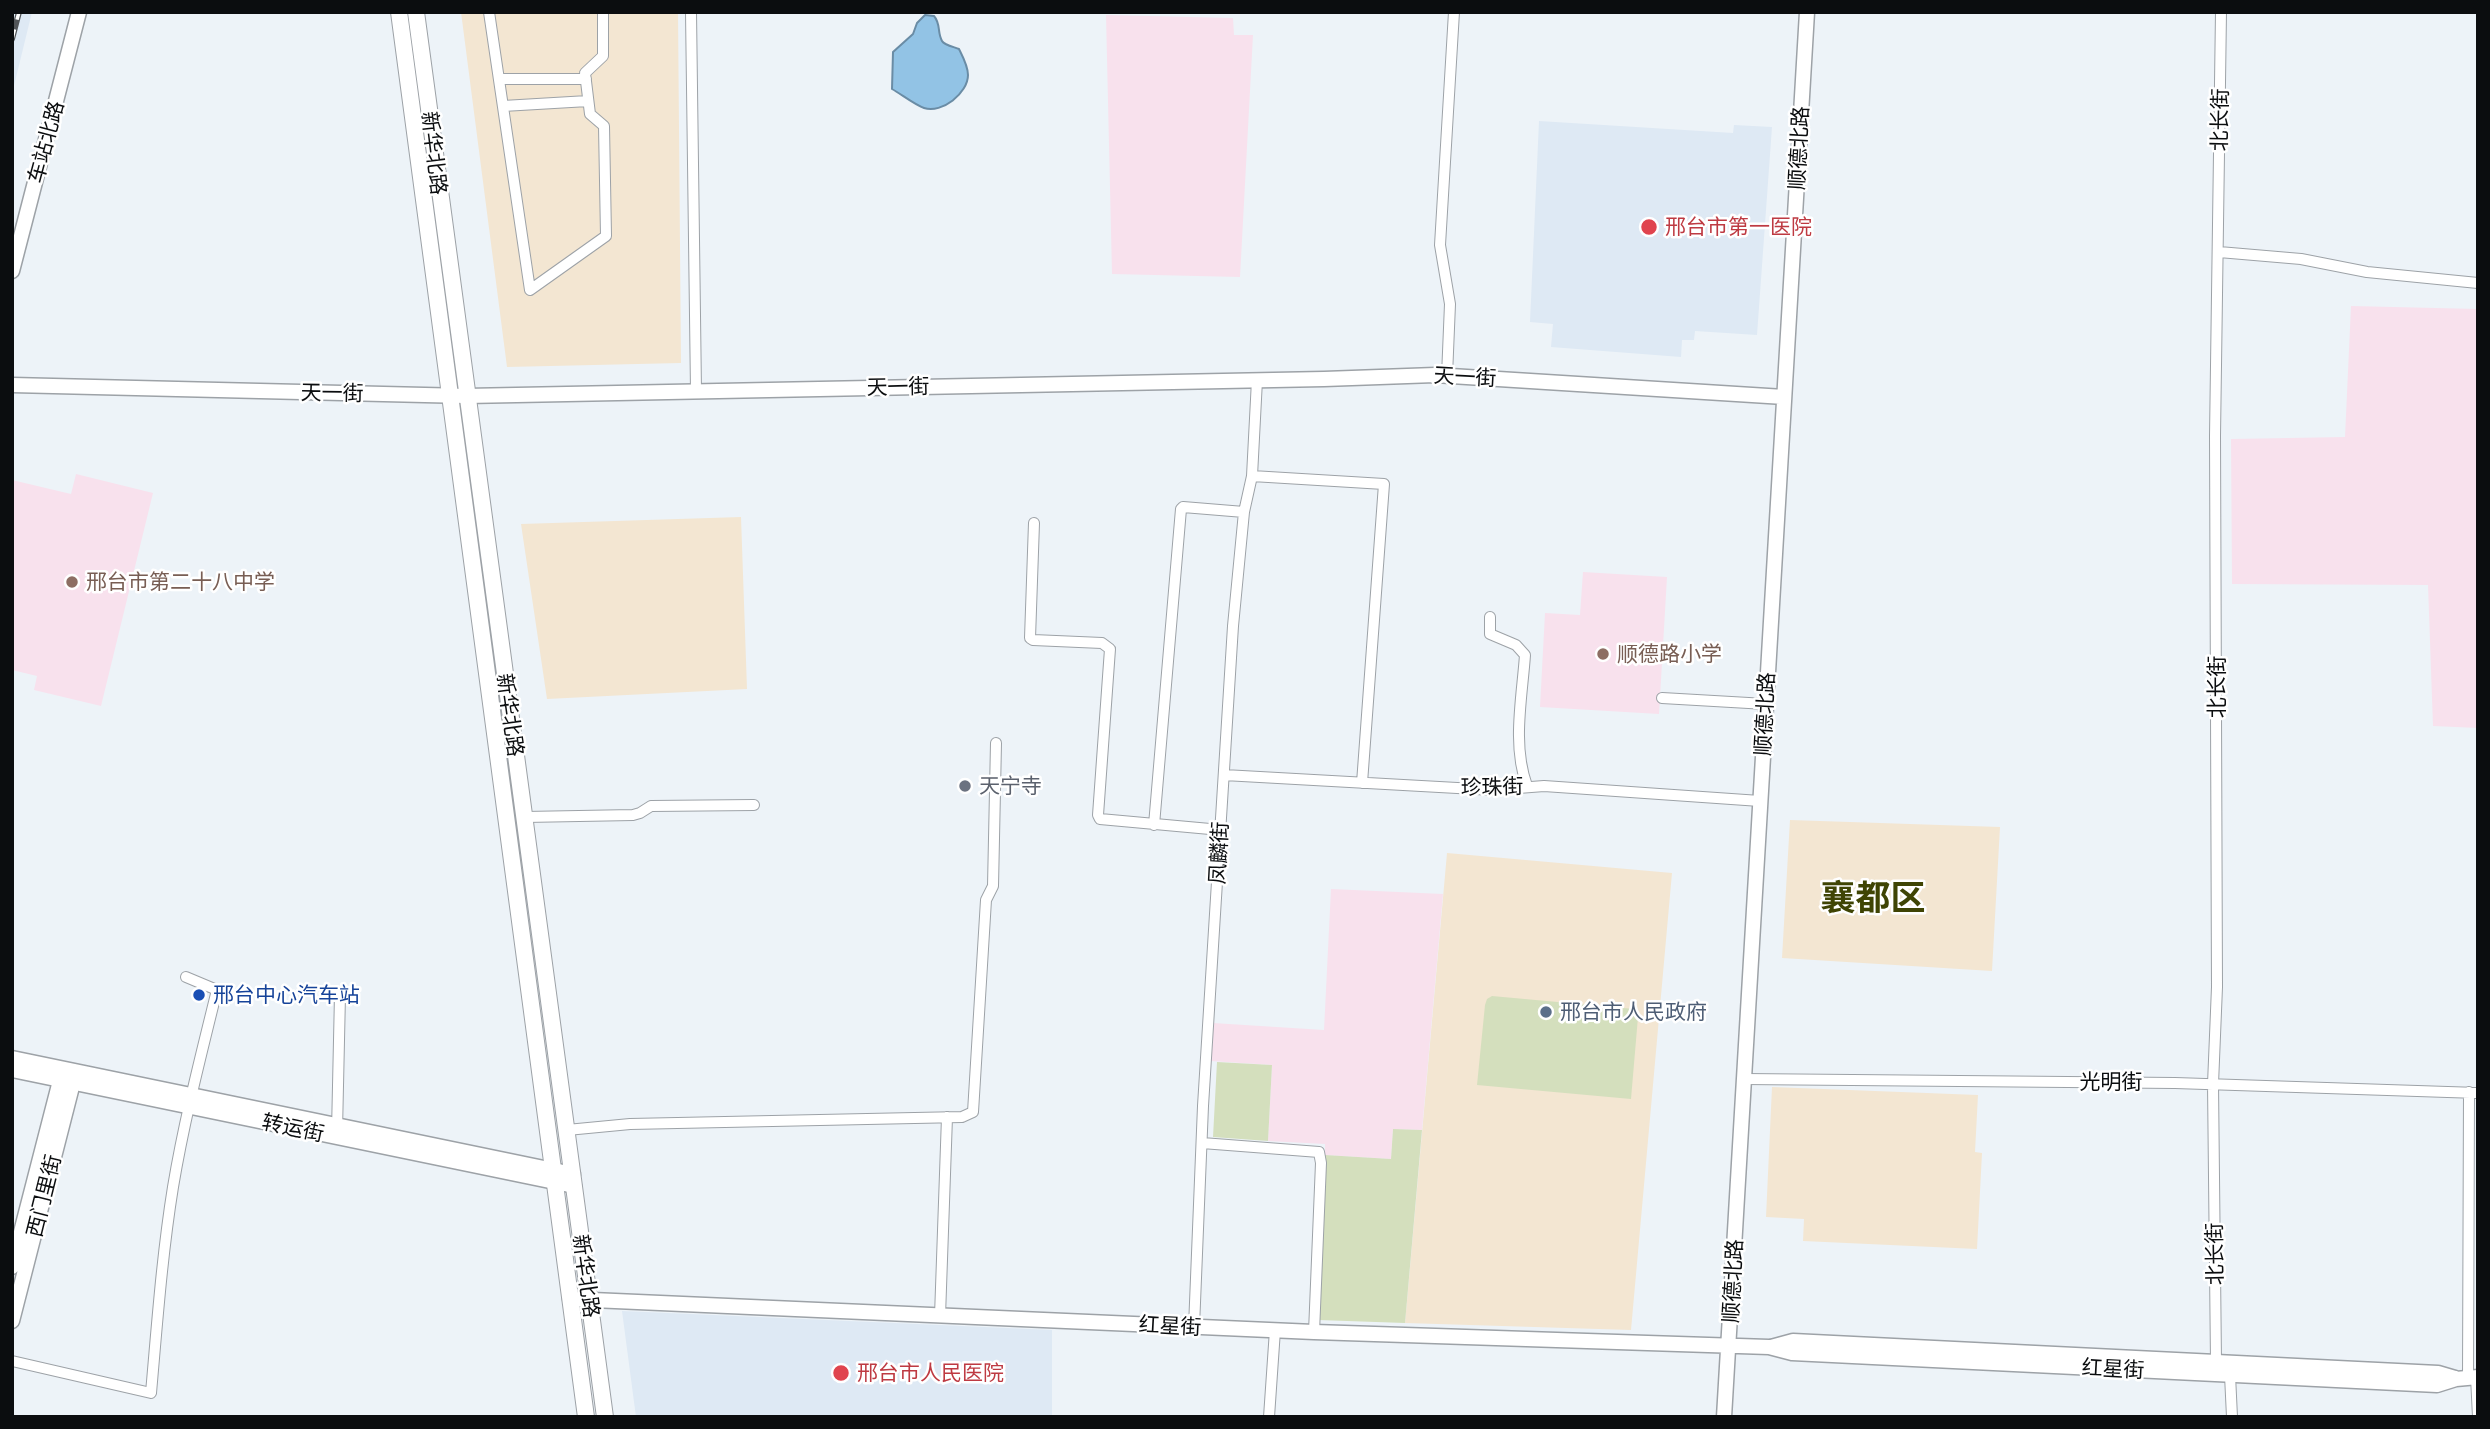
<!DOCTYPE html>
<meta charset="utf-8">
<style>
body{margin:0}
#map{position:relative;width:2490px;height:1429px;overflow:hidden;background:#edf3f8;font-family:Barlow,sans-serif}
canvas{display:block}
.frame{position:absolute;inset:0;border:14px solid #0b0d0f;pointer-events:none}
</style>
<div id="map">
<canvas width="2490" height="1429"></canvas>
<div class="frame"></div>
</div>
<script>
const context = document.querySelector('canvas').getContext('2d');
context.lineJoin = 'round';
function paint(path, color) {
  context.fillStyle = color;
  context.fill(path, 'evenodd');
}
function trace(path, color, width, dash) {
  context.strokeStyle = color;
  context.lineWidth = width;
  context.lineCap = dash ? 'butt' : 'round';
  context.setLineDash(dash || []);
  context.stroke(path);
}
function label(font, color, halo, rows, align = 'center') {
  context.font = font + ' Barlow,"Noto Sans SC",sans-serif';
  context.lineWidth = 5;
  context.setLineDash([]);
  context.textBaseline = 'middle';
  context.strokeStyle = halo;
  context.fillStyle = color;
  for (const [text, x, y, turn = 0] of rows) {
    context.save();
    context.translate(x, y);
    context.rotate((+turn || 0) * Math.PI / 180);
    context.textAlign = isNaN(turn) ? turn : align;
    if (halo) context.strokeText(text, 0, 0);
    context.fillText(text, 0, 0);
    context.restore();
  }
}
paint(new Path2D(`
 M461,12h217l3,351 -174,4z
 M741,517l6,172 -200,10 -26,-175z
 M1790,820l210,7 -8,144 -210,-13z
 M1447,853l225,20 -41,457 -226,-7z
 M1772,1087l206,8 -3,57 7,1 -5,96 -174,-8 1,-22 -38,-2z`), '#f3e6d2');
paint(new Path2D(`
 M12,12h20l-20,82z
 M1539,121l194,12 1,-8 38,2 -15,208 -62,-4 -1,9h-12l-1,17 -130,-10 2,-23 -23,-2z
 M622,1311l430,19v87h-416z`), '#dee9f4');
paint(new Path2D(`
 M1106,15l127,3 1,17h19l-13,242 -128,-3z
 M2351,306l127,3v419l-45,-2 -5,-141 -196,-1 -1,-145 114,-2z
 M76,474l77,19 -52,213 -67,-16 3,-14 -25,-6v-190l59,14z
 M1583,572l84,5 -8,137 -119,-7 5,-94 35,2z
 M1331,889l112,5 -21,236 -29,-1 -2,30 -66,-4v-11l-57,-3 4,-76 -61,-4 2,-38 111,7z`), '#f8e1ed');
paint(new Path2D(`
 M1492,996l142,13 4,3v5l-7,82 -154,-14 8,-80 2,-6z
 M1217,1062l55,3 -4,76 -55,-4z
 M1393,1129l29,1 -17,193 -87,-3 7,-165 66,4z`), '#d4dfbd');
const water = new Path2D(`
 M925,15l9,1c7,8 3,16 8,25 2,4 12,6 17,8 4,8 9,17 9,26 0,18 -26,39 -44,33 -9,-3 -23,-14 -32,-19l1,-37 20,-18 4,-11z`);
paint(water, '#92c3e5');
trace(water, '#6a8ca5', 2);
const street = new Path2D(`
 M489,12l41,278 76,-54 -2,-110 -14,-12 -5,-41 18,-17v-44
 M691,12l5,379
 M499,79h87
 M503,106l85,-5
 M2219,252l82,7 66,13 111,11
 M1447,376l3,-72 -10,-59 14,-233
 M1252,476l132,8 -22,299
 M1034,523l-4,115 3,2 69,3 8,6 -12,166 2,4 121,11
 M1490,617v17l26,11 9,10c-3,43 -13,90 2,131
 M1662,698l104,6
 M1224,775l269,15 51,-4 216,15
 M525,817l108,-2 7,-2 11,-7 103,-1
 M1154,825l27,-316 2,-2 61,5
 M1744,1079l431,4 303,10
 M567,1130l63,-6 332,-7 11,-5 13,-212 7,-14 3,-143
 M337,1131l3,-136
 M1202,1143l117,9 2,11 -7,169
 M940,1316l7,-199
 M1194,1327l9,-221 30,-480 11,-114 8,-36 5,-96
 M12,1361l139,32c6,-68 11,-138 22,-206 11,-66 28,-132 44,-197l-31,-13
 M2216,1362l-3,-278 4,-97 -2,-551 6,-424
 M2230,1375l2,42
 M2476,1377l2,40
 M2468,1378l1,-286
 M1269,1417l6,-87`);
const secondary = new Path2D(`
 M12,271l67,-259
 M12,385l454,11 858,-17 111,-4 349,22
 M12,1058l561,116
 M12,1070l562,116
 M12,1267l50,-194
 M570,1299l744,33 455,15 23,6 645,32 19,-6 22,-2
 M12,1321l63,-246
 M1771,1347l22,-6 645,32 17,5
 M1724,1417l83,-1405`);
const primary = new Path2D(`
 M399,12l187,1405
 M416,12l189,1405`);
trace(street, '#9da2a7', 12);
trace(secondary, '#9da2a7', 17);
trace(primary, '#9da2a7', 18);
trace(street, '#fff', 10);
trace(secondary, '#fff', 14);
trace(primary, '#fff', 16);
const rail = new Path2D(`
 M12,39l7,-27`);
trace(rail, '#525558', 6);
trace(rail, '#fff', 3.5, [10]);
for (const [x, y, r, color] of [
 [1649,227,9,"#e0444e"],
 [72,582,7,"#8d6e63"],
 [1603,654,7,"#8d6e63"],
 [965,786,7,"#6b7280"],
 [199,995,7,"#1a4fb4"],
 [1546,1012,7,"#5c6f8a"],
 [841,1373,9,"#e0444e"]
]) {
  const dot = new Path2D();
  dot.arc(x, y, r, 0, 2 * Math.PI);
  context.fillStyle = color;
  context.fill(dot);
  trace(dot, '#fff', 2.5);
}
label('21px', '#0b0d0f', '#fff', [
 ["北长街",2220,120,-89],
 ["车站北路",46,142,-75],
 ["顺德北路",1799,148,-87],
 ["新华北路",434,153,83],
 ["天一街",1465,377,3],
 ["天一街",898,387,-1],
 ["天一街",332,393,1],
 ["北长街",2217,687,-90],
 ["顺德北路",1765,714,-87],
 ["新华北路",510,715,82],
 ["珍珠街",1492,787,-1],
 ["凤麟街",1219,853,-87],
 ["光明街",2111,1082],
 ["转运街",293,1128,12],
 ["西门里街",44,1196,-76],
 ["北长街",2215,1254,-91],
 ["新华北路",586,1276,82],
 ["顺德北路",1733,1281,-87],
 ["红星街",1170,1326,3],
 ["红星街",2113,1369,3]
]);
label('21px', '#be3a42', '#fff', [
 ["邢台市第一医院",1665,227],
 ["邢台市人民医院",857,1373]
], 'left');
label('21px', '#785e54', '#fff', [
 ["邢台市第二十八中学",86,582],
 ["顺德路小学",1617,654]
], 'left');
label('21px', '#5b616d', '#fff', [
 ["天宁寺",979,786]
], 'left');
label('21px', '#164399', '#fff', [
 ["邢台中心汽车站",213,995]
], 'left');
label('21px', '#4e5e75', '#fff', [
 ["邢台市人民政府",1560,1012]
], 'left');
label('bold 35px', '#3f4404', '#fff', [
 ["襄都区",1873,898]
]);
</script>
